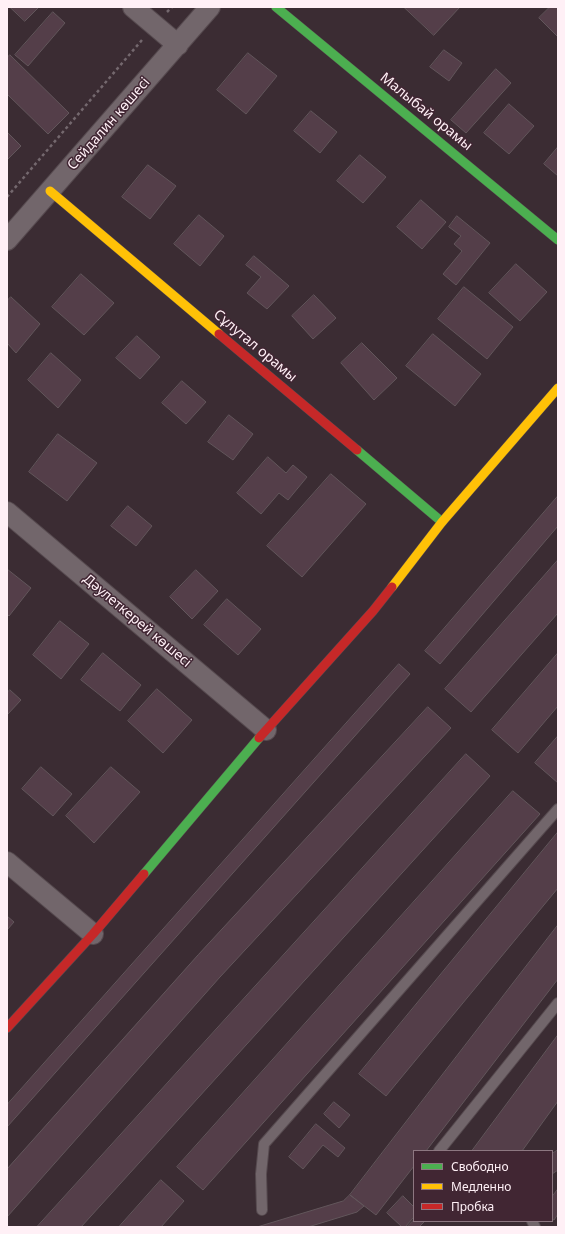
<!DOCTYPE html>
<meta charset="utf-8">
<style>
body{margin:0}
#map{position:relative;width:565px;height:1234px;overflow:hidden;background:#3b2c33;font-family:"Noto Sans",sans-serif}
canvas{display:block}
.frame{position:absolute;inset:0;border:8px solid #fff0f6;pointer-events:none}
.legend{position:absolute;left:413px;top:1150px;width:140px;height:72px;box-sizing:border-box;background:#412633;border:1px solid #8d7781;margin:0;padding:5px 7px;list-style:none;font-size:12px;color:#fff0f6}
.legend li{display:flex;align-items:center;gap:8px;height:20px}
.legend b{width:20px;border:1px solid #8d7781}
</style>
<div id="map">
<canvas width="565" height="1234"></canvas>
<div class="frame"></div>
<ul class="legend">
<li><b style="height:5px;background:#4caf50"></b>Свободно</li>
<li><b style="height:5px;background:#ffc107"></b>Медленно</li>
<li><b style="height:5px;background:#c62828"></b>Пробка</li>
</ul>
</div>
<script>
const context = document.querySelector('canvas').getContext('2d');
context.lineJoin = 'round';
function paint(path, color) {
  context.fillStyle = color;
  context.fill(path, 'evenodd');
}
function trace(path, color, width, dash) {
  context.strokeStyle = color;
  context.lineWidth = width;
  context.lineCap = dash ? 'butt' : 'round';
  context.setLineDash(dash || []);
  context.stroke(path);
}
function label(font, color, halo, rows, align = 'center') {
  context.font = font + ' "Noto Sans",sans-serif';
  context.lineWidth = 3;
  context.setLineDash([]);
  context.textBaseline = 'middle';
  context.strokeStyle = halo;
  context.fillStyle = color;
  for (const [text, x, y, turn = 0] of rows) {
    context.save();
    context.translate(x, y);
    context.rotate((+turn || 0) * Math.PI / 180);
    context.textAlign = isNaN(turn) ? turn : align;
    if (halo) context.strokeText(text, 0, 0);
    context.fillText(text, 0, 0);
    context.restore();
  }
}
const building = new Path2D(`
 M10,7h29l-14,14z
 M404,7h56l-26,28z
 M550,7h8v28l-1,1 -18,-18z
 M53,12l12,11 -37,43 -13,-11z
 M444,50l18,13 -13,18 -19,-14z
 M248,53l29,23 -31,38 -29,-24z
 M10,55l59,58 -21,21 -41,-40v-36z
 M496,69l15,14 -45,50 -15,-13z
 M509,104l25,22 -25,28 -25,-21z
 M311,111l26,21 -17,21 -26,-22z
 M7,132l14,14 -14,14z
 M558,147v29l-14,-12z
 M360,155l26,22 -23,26 -26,-22z
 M148,165l28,21 -26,33 -28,-22z
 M421,200l25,22 -24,27 -25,-22z
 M199,215l25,21 -24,30 -26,-22z
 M457,216l33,27 -34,42 -13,-11 19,-23 -8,-7 7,-8 -12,-9z
 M254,256l35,30 -22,23 -20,-16 14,-16 -15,-12z
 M516,264l31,28 -27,29 -31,-28z
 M81,274l33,29 -30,32 -32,-28z
 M464,287l49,40 -26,32 -49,-40z
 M314,295l22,23 -23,21 -21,-23z
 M11,297l29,27 -24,29 -9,-10v-42z
 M433,334l48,40 -26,32 -49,-40z
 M137,336l23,21 -20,22 -24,-21z
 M362,343l35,35 -23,22 -33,-37z
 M51,353l30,27 -23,28 -30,-28z
 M182,381l24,21 -20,22 -24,-21z
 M229,415l24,19 -20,26 -25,-18z
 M58,434l39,29 -30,38 -38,-29z
 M268,457l18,16 7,-8 14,12 -19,23 -9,-7 -18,21 -24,-21z
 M331,474l35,30 -64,73 -35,-31z
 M558,496v30l-118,138 -15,-13z
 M128,506l24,20 -16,20 -25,-20z
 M558,560v53l-87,99 -26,-23z
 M7,569l24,19 -22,28 -2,-2z
 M196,570l22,21 -26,28 -22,-22z
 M227,599l34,30 -23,26 -34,-30z
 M60,621l29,23 -28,35 -28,-24z
 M103,653l38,32 -21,26 -39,-31z
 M558,653v53l-40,47 -26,-23z
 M399,664l11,10 -403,453v-22z
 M157,689l35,31 -29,33 -35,-32z
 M10,690l11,10 -14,15v-22z
 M428,707l23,21 -231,249 -213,240v-48l191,-214z
 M558,736v47l-23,-20z
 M466,754l24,22 -409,451h-44z
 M41,767l31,27 -19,22 -31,-27z
 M111,767l29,25 -46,51 -28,-27z
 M513,791l27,23 -337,376 -26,-23z
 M558,832v56l-172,208 -27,-22z
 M7,916l7,6 -7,8z
 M558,925v54l-132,172h-12v15l-38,49 -26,-20z
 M558,1035v66l-36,50h-50z
 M334,1102l16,13 -11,13 -15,-14z
 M316,1124l29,24 -7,9 -15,-12 -20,24 -14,-12z
 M558,1150v20l-6,4v-20z
 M161,1180l23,21 -23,26h-42z
 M558,1189v25l-4,6 -2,-1v-22z
 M350,1195l14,11 -7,6 -49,15h-51l86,-26z
 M403,1196l11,11v10l-9,10h-3l-15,-14z
 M414,1220v1h11l-6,6h-12z`);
paint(building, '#543e49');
trace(building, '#62565b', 1);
const lane = new Path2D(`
 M439,1151l119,-148
 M262,1210l-1,-36 3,-30 294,-335
 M532,1221l3,6`);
const street = new Path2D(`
 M133,7l45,38
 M7,240l203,-233
 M7,512l259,218
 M7,862l86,72`);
const fast = new Path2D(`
 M276,7l282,233
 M357,450l85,72
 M144,874l115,-136`);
const slow = new Path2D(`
 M50,191l169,143
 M392,587l50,-65 116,-134`);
const jam = new Path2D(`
 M219,334l138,116
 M259,738l114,-127 19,-24
 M7,1028l86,-94 51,-60`);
trace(lane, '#564a4f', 12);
trace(street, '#564a4f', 22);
trace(fast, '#564a4f', 10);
trace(slow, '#564a4f', 10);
trace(jam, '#564a4f', 10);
trace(new Path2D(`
 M167,12l5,-5
 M7,197l135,-157`), '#74686e', 2.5, [3, 3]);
trace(lane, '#72666b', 10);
trace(street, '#72666b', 20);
trace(fast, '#4caf50', 9);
trace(slow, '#ffc107', 9);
trace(jam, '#c62828', 9);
label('14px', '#fff0f6', '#412633', [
 ["Малыбай орамы",426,112,39],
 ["Сейдалин көшесі",109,124,-49],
 ["Сұлутал орамы",255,346,40],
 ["Дәулеткерей көшесі",137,621,40]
]);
</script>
